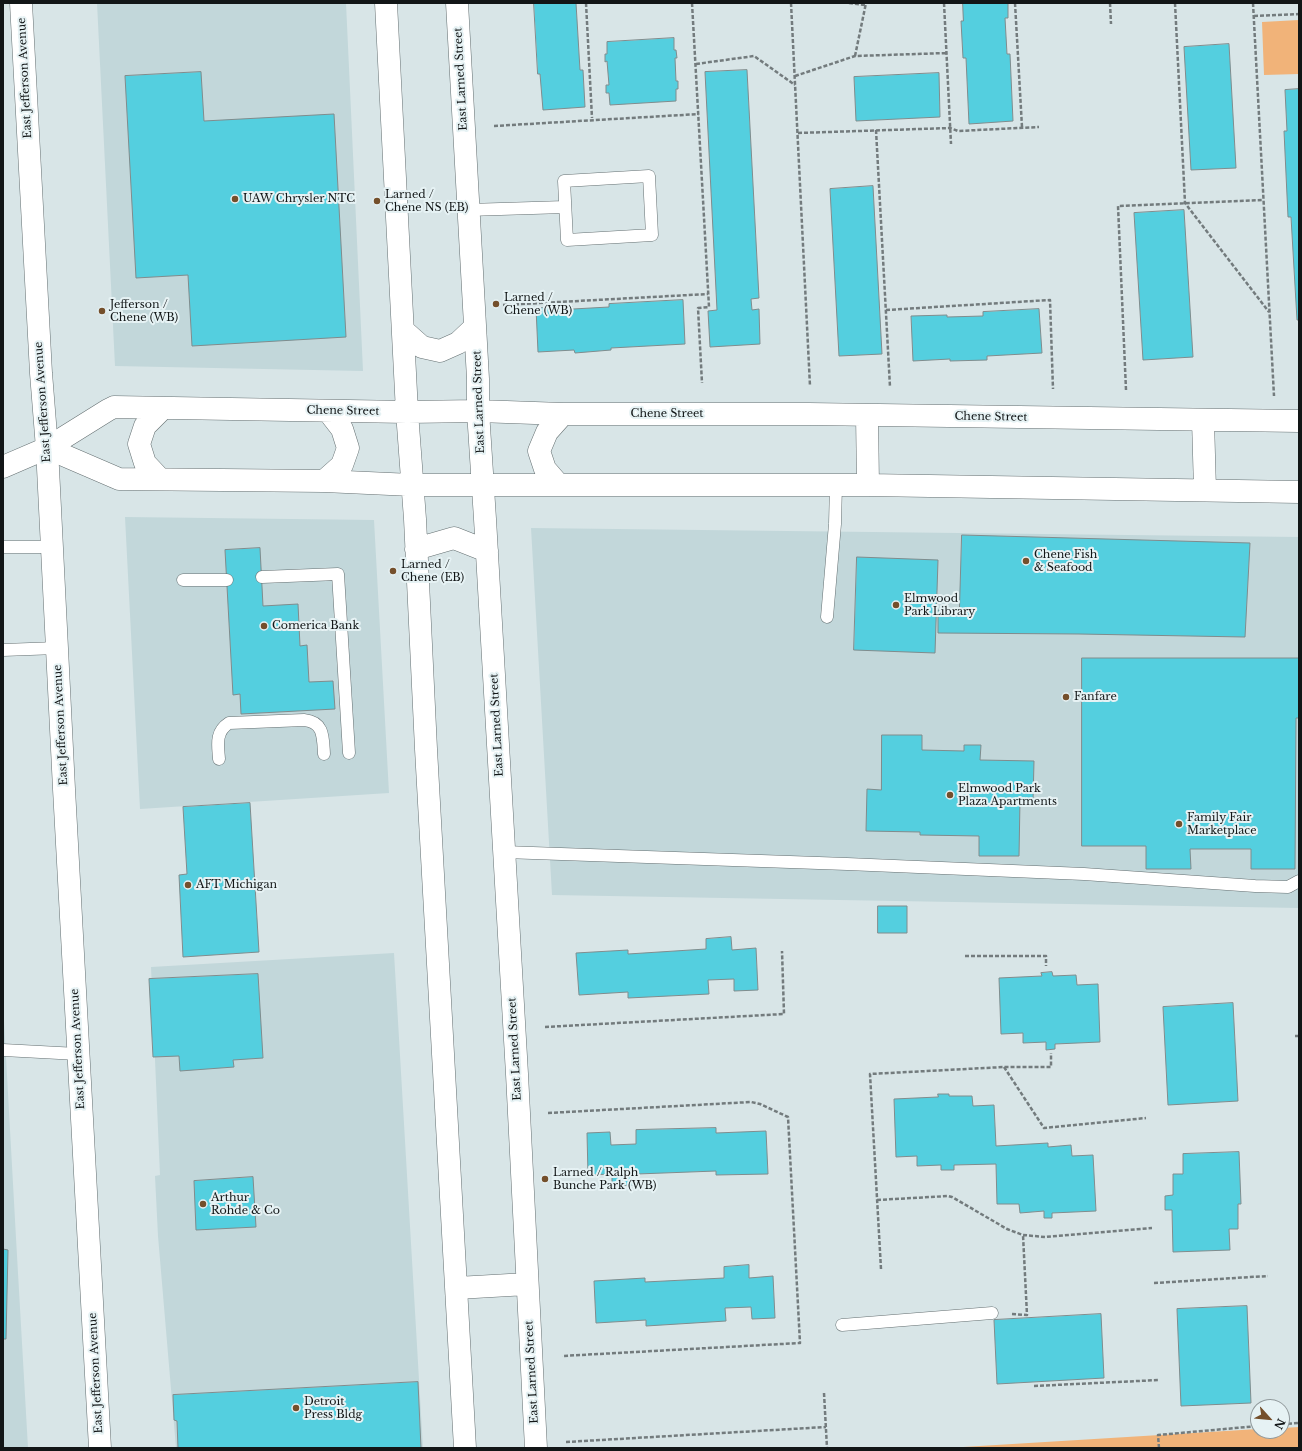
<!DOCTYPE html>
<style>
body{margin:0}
#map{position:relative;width:1302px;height:1451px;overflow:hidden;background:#d8e5e7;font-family:"Libre Baskerville",serif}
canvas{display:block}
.frame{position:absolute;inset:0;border:4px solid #121617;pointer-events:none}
.north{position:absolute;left:1250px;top:1399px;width:40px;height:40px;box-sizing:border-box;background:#e6f2f4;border:1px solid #919a9c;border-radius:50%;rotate:117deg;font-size:11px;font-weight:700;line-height:16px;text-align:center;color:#121617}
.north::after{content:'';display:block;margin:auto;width:14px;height:18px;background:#744f2b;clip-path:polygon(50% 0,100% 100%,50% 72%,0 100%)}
</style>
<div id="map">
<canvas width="1302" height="1451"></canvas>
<div class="frame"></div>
<div class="north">N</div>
</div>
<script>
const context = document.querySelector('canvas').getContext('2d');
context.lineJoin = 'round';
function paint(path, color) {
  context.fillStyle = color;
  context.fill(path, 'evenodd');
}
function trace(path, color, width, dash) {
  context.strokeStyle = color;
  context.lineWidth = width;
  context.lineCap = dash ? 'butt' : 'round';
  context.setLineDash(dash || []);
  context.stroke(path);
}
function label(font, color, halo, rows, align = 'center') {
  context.font = font + ' "Libre Baskerville",serif';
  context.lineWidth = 4;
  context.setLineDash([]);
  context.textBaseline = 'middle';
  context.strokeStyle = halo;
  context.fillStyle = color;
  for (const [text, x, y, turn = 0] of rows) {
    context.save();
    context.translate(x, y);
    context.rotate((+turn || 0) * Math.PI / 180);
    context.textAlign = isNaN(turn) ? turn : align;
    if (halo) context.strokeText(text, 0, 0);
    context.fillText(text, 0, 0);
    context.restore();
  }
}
paint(new Path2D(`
 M97,3h249l17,368 -248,-5z
 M125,517l249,3 15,273 -249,16z
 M531,528l768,9v371l-747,-13z
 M394,953l29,495h-247l-18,-212 -3,-60 5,-1 -9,-208z
 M3,1003l13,235 12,210h-25z`), '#c2d7da');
paint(new Path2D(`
 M1299,20v54l-35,1 -2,-53z
 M1299,1427v21h-352l311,-19v2h24v-3z`), '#f1b379');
const building = new Path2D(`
 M534,3h42l4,67h3l2,37 -42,3 -3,-36h-2z
 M963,3h45v15h-3l2,36h3l3,67 -44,3 -3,-66h-3l-2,-37h2z
 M674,38v12h2l1,8h-2l1,23h2v8h-2v12l-66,4 -1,-12h-3v-8h3l-2,-24 -2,1v-8h2v-12z
 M1229,44l7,124 -45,2 -7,-123z
 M747,70l12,228 -8,1 1,11 7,-1 1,35 -50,3 -2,-36 9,-1 -12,-238z
 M201,72l3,49 130,-7 12,223 -154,9 -4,-71 -52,3 -11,-202z
 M939,73l1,44 -84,4 -2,-44z
 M1299,89v231h-2l-6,-103h-3l-4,-86h3l-2,-41z
 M873,186l9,168 -43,2 -9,-167z
 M1184,210l9,147 -50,3 -9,-147z
 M683,300l2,44 -74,4v2l-36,3 -1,-3 -36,2 -2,-44 36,-2 1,3 36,-2v-3z
 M1039,309l3,44 -55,3v4l-37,1v-2l-37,2 -2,-45 36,-1v2l36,-1v-4z
 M962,535l288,8 -5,94 -166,-3 -141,-1v-23l21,1z
 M260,548l3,58 35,-2 2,42 7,-1 2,37 24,-1 2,28 -94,5 -1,-20 -7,1 -8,-145z
 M857,557l81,3 -3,93 -81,-3z
 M1082,658h217v60h-3l-1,151h-44v-20h-61l1,20h-45v-23h-64z
 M882,735h40v15l42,1v-6h17l-1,15 54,1 -1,40 -13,-1 -1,56h-40v-20l-59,-1v-3l-54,-1 1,-42 14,1z
 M250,803l9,149 -76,5 -4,-82 8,-1 -4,-67z
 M878,906h29v27h-29z
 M731,937l1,13 24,-2 2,42 -24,1v-12l-26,1 1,14 -81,4v-6l-49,3 -3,-42 52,-3v4l78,-5v-10z
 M1052,972l1,4 23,-1 1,10 21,-1 2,58 -45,2v5l-9,1v-8l-23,1v-10l-22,1 -2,-56 43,-2 -1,-3z
 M258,974l5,84 -30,2 1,7 -54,4 -1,-15 -26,1 -4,-78z
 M1233,1003l5,98 -70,4 -5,-98z
 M938,1094h11v2h23l1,10 21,-1 2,41 52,-3v4l23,-2 1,11 21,-1 3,56 -44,2v5h-8v-7l-24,2 -1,-9h-22l-1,-40 -42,1v5h-13v-5l-24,1v-10l-21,1 -2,-58 44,-2z
 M716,1128v5l50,-2 2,43 -52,1v-4l-79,3 1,11 -26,1v-12l-24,1 -1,-42 23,-1 1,13 25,-1v-14z
 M1239,1152l2,52h-3v25h-9l1,21 -57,2 -1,-42h-7v-14l8,-1v-21h10v-20z
 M253,1177l3,50 -60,3 -2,-49z
 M3,1249l5,1 -2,89h-3z
 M749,1265v13l24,-2 2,42 -23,1 -1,-12 -26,1 1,13 -80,5v-6l-50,3 -2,-42 51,-3v4l79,-4v-11z
 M1247,1306l4,97 -70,3 -4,-97z
 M1101,1314l3,64 -107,6 -3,-64z
 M418,1382l3,66h-243l-1,-27 -3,-1 -1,-25z`);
paint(building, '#54cfdf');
trace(building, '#808c8d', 1);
const service = new Path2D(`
 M649,176l3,59 -85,5 -3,-59z
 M468,210l97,-3
 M3,547h49
 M262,577l76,-3 11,179
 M183,580h44
 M827,617l8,-93 1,-39
 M3,650l54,-2
 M219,759c-1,-14 -4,-27 10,-36l75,-3c20,2 19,17 20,34
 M504,852l343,12 237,10 171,12 33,1 11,-6
 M3,1050l75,4
 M842,1325l150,-12`);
const minor = new Path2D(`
 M3,467l44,-19`);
const tertiary = new Path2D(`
 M386,3l21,409 8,107 11,230 39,699
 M457,3l21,376v32l7,108 32,555 19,374
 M404,331l18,16 18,4 18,-8 17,-16
 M867,415l1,70
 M1203,420l2,70
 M47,448l61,-38 6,-3 293,5 71,-1 85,3h246l490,7
 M47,448l72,31 205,2 88,4h456l431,7
 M160,479l-15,-16 -6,-19 6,-18 18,-18
 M324,481l18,-16 6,-17 -6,-19 -14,-18
 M558,484l-13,-15 -6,-18 8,-19 16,-18
 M416,549l38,-11 33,13
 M457,1288l70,-4`);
const secondary = new Path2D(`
 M21,3l20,370 6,75 17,341 36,659`);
trace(service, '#646f71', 13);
trace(minor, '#646f71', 23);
trace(tertiary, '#646f71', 23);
trace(secondary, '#646f71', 23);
trace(new Path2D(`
 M586,3l6,115
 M692,3l17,304 -11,1 4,75
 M791,3l19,383
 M849,3l16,2
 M944,3l7,141
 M1015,3l7,124
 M1110,3l1,21
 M1175,3l10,200 84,109
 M1253,3l21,393
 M1254,16l45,-2
 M855,56l11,-53
 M696,64l58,-8 41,29
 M795,76l60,-20 92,-3
 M494,126l205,-12
 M876,130l14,257
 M798,133l152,-5 8,3 81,-4
 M503,305l205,-11
 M886,310l164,-10 3,89
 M1126,390l-8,-184 145,-6
 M965,956h81v10
 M545,1027l239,-13 -2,-63
 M1295,1036h4
 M1004,1067l40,61 102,-10
 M548,1113l203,-11 9,2 28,13 12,226 -238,13
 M877,1200l71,-4 4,1 55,32 16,6 22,2 107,-9
 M881,1269l-11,-195 134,-7h47v-14
 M1154,1283l114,-7
 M1012,1314l15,1 -4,-80
 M1034,1386l125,-6
 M824,1393l3,55
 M1282,1424l17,-1
 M566,1442l260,-15
 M1159,1448l-1,-13 100,-9`), '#737b7d', 2.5, [4, 2]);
trace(service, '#fff', 12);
trace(minor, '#fff', 22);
trace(tertiary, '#fff', 22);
trace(secondary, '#fff', 22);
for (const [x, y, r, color] of [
 [235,199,4,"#744f2b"],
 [377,201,4,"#744f2b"],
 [496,304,4,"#744f2b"],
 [102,311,4,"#744f2b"],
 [1026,561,4,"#744f2b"],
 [393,571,4,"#744f2b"],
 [896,605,4,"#744f2b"],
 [264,626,4,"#744f2b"],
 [1066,697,4,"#744f2b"],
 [950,795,4,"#744f2b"],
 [1179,824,4,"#744f2b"],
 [188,885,4,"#744f2b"],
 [545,1179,4,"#744f2b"],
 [203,1204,4,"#744f2b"],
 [296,1408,4,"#744f2b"]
]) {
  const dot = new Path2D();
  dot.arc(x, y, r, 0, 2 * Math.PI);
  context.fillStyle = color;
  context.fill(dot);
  trace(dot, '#e6f2f4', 1.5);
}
label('11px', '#121617', '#e6f2f4', [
 ["East Jefferson Avenue",25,78,-93],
 ["East Larned Street",461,79,-93],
 ["East Jefferson Avenue",43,402,-94],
 ["East Larned Street",479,402,-92],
 ["Chene Street",343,411,1],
 ["Chene Street",667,414],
 ["Chene Street",991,417,1],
 ["East Jefferson Avenue",61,725,-93],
 ["East Larned Street",497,725,-93],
 ["East Jefferson Avenue",78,1049,-93],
 ["East Larned Street",515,1049,-93],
 ["East Larned Street",532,1372,-93],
 ["East Jefferson Avenue",96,1373,-93]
]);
label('11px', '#121617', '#e6f2f4', [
 ["Larned /",385,195],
 ["Chene NS (EB)",385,208],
 ["UAW Chrysler NTC",243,199],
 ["Larned /",504,298],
 ["Chene (WB)",504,311],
 ["Jefferson /",110,305],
 ["Chene (WB)",110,318],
 ["Chene Fish",1034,555],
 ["& Seafood",1034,568],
 ["Larned /",401,565],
 ["Chene (EB)",401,578],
 ["Elmwood",904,599],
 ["Park Library",904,612],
 ["Comerica Bank",272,626],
 ["Fanfare",1074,697],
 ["Elmwood Park",958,789],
 ["Plaza Apartments",958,802],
 ["Family Fair",1187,818],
 ["Marketplace",1187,831],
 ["AFT Michigan",196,885],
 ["Larned / Ralph",553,1173],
 ["Bunche Park (WB)",553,1186],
 ["Arthur",211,1198],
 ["Rohde & Co",211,1211],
 ["Detroit",304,1402],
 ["Press Bldg",304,1415]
], 'left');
</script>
